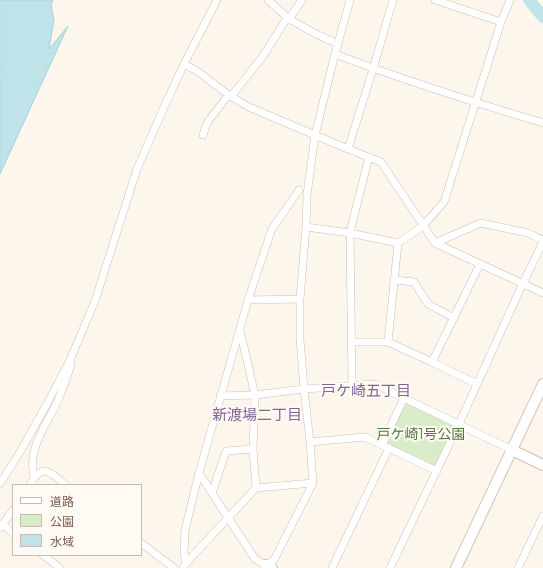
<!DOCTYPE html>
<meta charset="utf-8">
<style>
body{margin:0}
#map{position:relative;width:543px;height:568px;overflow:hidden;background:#fdf6ec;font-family:Montserrat,"Noto Sans JP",sans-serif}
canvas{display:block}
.legend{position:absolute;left:12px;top:484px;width:130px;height:72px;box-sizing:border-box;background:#fffaf3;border:1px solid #cabbb1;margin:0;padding:5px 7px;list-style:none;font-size:12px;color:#7a5c4d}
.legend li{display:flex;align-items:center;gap:8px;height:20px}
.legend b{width:20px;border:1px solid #cabbb1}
</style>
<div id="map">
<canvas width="543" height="568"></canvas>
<ul class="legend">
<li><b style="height:5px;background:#fff"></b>道路</li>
<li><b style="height:11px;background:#d8ecc9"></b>公園</li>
<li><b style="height:11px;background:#bfe3e8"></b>水域</li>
</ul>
</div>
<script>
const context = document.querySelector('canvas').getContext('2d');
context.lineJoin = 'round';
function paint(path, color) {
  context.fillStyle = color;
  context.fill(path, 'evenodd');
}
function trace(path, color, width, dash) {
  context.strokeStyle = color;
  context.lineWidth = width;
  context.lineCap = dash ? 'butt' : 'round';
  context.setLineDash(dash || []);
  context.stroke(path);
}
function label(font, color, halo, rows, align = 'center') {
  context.font = font + ' Montserrat,"Noto Sans JP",sans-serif';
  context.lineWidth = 4;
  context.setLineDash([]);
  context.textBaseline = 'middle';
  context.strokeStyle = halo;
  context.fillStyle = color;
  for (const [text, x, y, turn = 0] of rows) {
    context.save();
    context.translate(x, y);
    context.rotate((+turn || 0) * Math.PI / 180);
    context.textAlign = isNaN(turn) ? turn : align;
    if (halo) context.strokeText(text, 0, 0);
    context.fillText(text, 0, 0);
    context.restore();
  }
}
paint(new Path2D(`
 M405,402l50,24 -20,41 -49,-23z`), '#d8ecc9');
const water = new Path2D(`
 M0,0h53l-2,5 3,15 -5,29 19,-23 -68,148z`);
paint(water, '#bfe3e8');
trace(water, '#a5d3da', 1);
trace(new Path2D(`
 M529,0l14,17`), '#bfe3e8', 12);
const street = new Path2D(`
 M268,0l21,19 27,15 22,10
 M435,0l66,22
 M335,54c68,26 138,48 208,69
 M184,64l13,7 33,25 19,11 99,42 33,13 54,81 108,50
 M203,135l4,-12 19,-25 7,-4 30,-38 7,-11 15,-24 4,-2 13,-19
 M348,149l25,-80 20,-69
 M306,227l44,6 48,10 25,-17 21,-24 57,-180 9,-22
 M435,243l46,-20 47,10 15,7
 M394,280l20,2 14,22 26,14
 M248,300l24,-71 27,-39
 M240,330l15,65 -2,54 3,39
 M351,342h37l44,20 45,22
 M388,342l10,-99
 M432,362l48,-98
 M352,385l-2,-152 5,-21 14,-55
 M220,396l35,-1 49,-6 71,-5 137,66
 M310,442l55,-5 72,34
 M382,445l22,-47
 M34,477c-7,-30 13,-52 24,-77 5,-11 9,-23 13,-35v-1
 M0,484l23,-37 25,-45 22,-42 25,-59 42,-132 28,-64 19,-41 33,-64
 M30,485c11,-22 21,-14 35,0
 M212,493l14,-42 27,-2
 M2,524l11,9
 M0,528l13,-18
 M141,543l33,25
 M43,555l17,13
 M186,563l-2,-10 1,-23 14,-57
 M266,565l-11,-6 -56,-86 49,-173 52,-1
 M183,568l3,-5 70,-75 57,-5
 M264,568l2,-3 8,-5 39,-77 -3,-41 -6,-53 -4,-50v-40l6,-72 1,-32 8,-60 20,-81 15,-54
 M332,568l57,-120
 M390,568l69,-144 64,-141 20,-41
 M518,568l25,-52`);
const secondary = new Path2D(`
 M512,450l31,15
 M266,565l6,3
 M456,568l87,-184`);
trace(street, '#d1beb0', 8);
trace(secondary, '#d6c0b0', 12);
trace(street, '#fff', 7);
trace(secondary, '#fff', 10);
label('14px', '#537a41', '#fffaf3', [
 ["戸ケ崎1号公園",421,435]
]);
label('15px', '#846695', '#fffaf3', [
 ["戸ケ崎五丁目",366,392],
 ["新渡場二丁目",257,416]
]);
</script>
